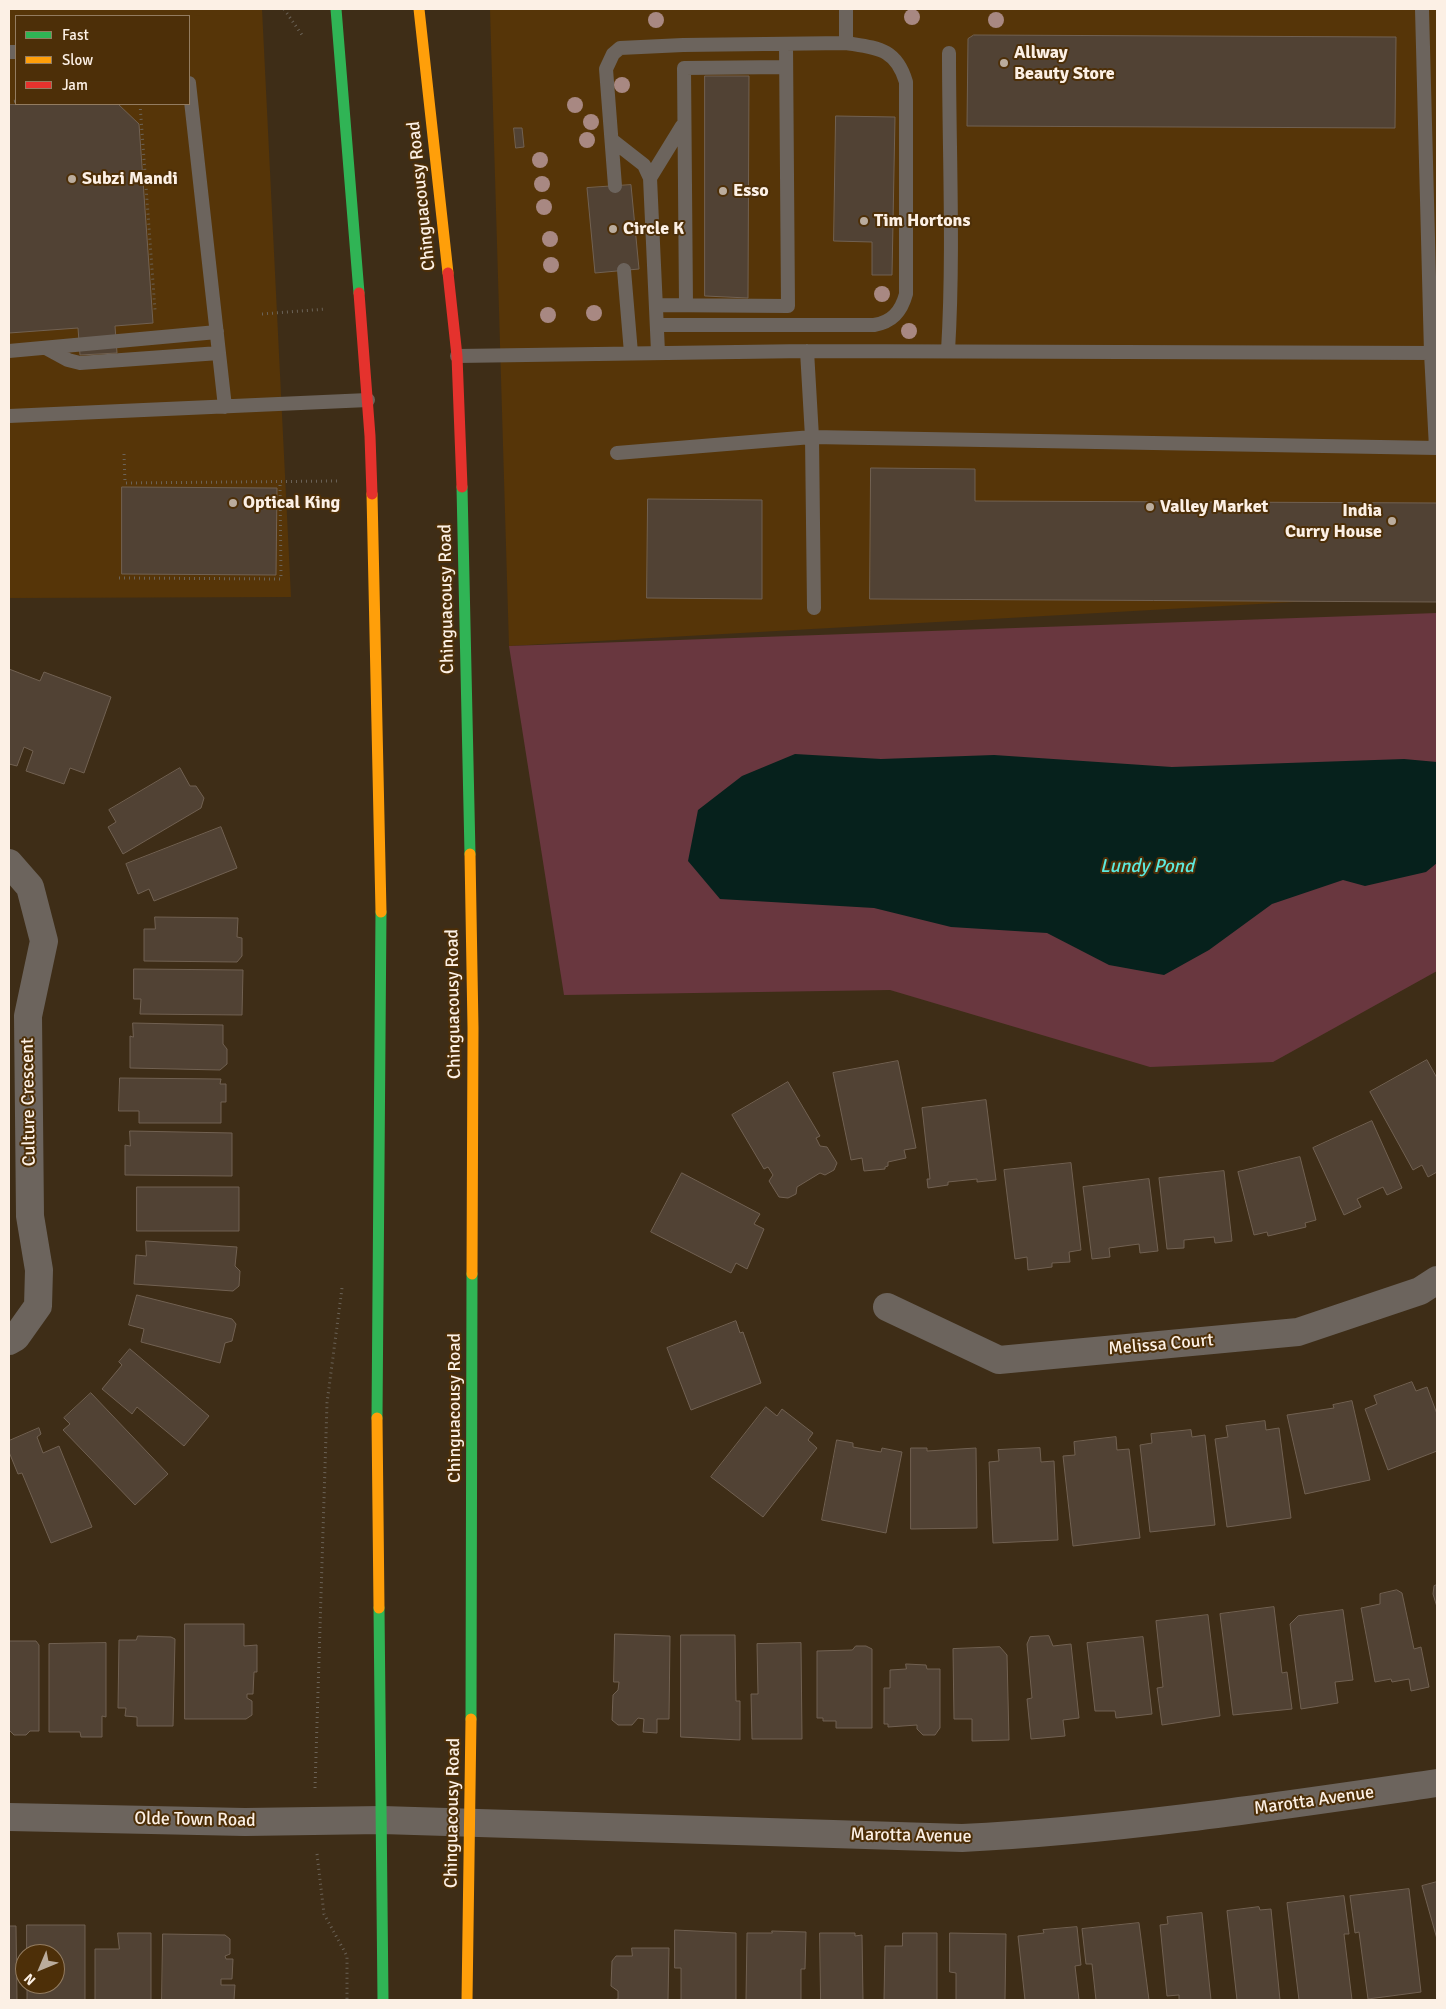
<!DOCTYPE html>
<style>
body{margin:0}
#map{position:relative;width:1446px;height:2009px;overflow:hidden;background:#3e2d17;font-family:Signika,sans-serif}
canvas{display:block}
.frame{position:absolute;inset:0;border:10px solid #fcf0e5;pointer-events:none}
.legend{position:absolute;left:15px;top:15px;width:175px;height:90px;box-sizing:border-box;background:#4d2f08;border:1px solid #937c60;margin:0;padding:6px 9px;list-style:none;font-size:15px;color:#fcf0e5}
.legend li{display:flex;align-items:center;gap:10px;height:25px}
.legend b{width:25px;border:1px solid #937c60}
.north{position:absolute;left:15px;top:1944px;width:50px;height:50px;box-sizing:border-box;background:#4d2f08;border:1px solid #937c60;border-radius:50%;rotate:225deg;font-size:14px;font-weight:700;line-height:20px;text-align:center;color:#fcf0e5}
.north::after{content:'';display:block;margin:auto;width:18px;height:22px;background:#baac9d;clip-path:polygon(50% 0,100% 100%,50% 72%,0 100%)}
</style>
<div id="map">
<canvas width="1446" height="2009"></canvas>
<div class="frame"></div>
<ul class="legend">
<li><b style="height:6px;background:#30b455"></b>Fast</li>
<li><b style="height:6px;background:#ff9f0a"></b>Slow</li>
<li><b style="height:6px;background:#e5322d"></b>Jam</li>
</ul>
<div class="north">N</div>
</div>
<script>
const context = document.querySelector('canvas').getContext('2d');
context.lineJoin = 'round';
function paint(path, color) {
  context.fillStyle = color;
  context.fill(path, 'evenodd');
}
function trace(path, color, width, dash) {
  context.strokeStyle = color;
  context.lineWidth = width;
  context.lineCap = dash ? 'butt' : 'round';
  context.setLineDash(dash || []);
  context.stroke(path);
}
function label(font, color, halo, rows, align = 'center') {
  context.font = font + ' Signika,sans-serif';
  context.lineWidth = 4;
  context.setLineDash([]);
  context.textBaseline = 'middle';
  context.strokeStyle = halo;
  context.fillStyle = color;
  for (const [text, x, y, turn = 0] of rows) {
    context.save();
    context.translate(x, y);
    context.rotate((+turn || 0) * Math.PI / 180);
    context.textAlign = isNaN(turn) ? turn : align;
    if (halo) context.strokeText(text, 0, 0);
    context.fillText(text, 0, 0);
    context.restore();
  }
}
paint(new Path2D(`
 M9,9h253l29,588 -282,1zM16,16h173v88h-173z
 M490,9h947v585l-928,52z`), '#563508');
paint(new Path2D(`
 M1437,613v358l-164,91 -123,5 -260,-77 -326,5 -55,-349z`), '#69373f');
paint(new Path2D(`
 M795,754l86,5 113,-4 178,12 232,-8 33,3v101l-11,9 -61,14 -22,-6 -71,24 -63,46 -45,25 -55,-10 -62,-32 -96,-6 -77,-19 -154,-9 -32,-38 10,-51 44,-34z`), '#06211c');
const building = new Path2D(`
 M974,35l422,2 -1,91 -428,-2 1,-87z
 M705,76h44l-1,222 -43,-2z
 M118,104l21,20 14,199 -38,3 2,27 -37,2 -2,-27 -69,5v-228z
 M836,116l59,1 -3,158h-20v-33l-38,-1z
 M514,128h8l2,19 -8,1z
 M631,185l8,84 -44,4 -8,-85z
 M871,468l104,1v32l462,2v99l-567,-3z
 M122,487l155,1 -1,87 -154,-1z
 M648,499l114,1v99l-115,-1z
 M9,669l31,12 4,-9 67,25 -27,76 -14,-5 -6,16 -38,-13 7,-20 -9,-4 -7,19 -8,-2z
 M180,768l10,18h6l8,12 -3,10 -78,46 -15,-27 8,-5 -7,-12z
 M221,827l16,41 -83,33 -5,-12 -11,5 -12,-30z
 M155,917l83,1 -1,19 5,1v18l-5,6 -93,-1v-32h11z
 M134,969l109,1 -1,45 -102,-1 1,-15h-7z
 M133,1023l90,2v19l4,5v15l-7,6 -90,-2v-32l3,1z
 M1427,1060l10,18v94l-9,5 -6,-12 -9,5 -43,-78z
 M898,1061l18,87 -12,2 2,8 -18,4v4l-3,1v2l-21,2 -2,-13 -11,2 -18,-87z
 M120,1078l101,1 -1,5h6v18h-5v21h-82v-12h-20z
 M788,1082l32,54 -4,2 4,8 7,1 10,16 -3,7 -9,5 -5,-2 -23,14 -1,7 -8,4 -9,-1 -10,-16 4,-6 -5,-8 -4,2 -32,-54z
 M986,1100l10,80 -19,2v-3l-29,3v3l-20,3 -1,-9h3l-8,-71z
 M1372,1121l30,67 -15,7 -4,-8 -26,12 4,8 -17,8 -31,-67z
 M130,1131l102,2v43l-107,-1v-30l5,1z
 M1300,1157l16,63 -11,3 1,4 -38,9 -1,-4 -13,3 -16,-63z
 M1071,1163l10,87 -12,2 1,10 -18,1v4l-24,3 -1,-13 -12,2 -11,-89z
 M1224,1171l8,70 -17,2 -1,-6 -30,3v8l-17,1 -8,-71z
 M682,1173l78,41 -6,10 10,5 -17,40 -11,-6 -5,10 -80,-41z
 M1149,1179l9,72 -18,2 -1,-9 -30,4 1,9 -18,2 -9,-72z
 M137,1187h102v44h-102z
 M146,1241l91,6 -2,19 5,5 -1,15 -6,5 -99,-7 2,-29 10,1z
 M137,1295l95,24 4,5 -4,17 -7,2 -5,20 -79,-21 3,-13 -15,-4z
 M736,1321l4,12 3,-1 18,51 -70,27 -24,-62z
 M130,1349l79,67 -25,30 -47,-39 -5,7 -30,-25 20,-24 -3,-3z
 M1412,1382l4,9 11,-4 10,27v37l-49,19 -23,-61 12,-5 -3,-8z
 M91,1393l77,81 -33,31 -72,-75 7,-6 -6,-6z
 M1352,1401l18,79 -65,14 -18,-79 47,-7 -1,-3z
 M766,1407l11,9 5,-7 31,24 -5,7 9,8 -54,69 -52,-40z
 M1265,1421l1,9 13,-2 12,90 -64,9 -12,-88 13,-2 -2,-11z
 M39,1428l2,6 -4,3 6,16 16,-7 33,81 -41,16 -29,-70 -4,1 -9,-22v-11z
 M1191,1430l1,7 13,-2 10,90 -65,7 -10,-87 12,-2 -1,-9z
 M1116,1437l1,13 12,-1 11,89 -67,8 -10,-90 12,-1 -1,-13z
 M837,1440l16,3v4l28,5 1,-4 20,4 -16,81 -64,-13z
 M911,1448h16v3l49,-3 1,80 -66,1z
 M1040,1448l1,14 13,-1 4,79 -65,3 -4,-81 10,-1 -1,-11z
 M1437,1585v22l-4,-13 1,-8z
 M1397,1590l5,3 12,56 7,-2 8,40 -18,4 -2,-12 -17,3 -1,-3 -16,3 -14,-74 19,-4v-10z
 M1274,1607l8,66 5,-1 5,37 -59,6 -13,-101z
 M1343,1610l10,70 -18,2 3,21 -37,6 -11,-85 8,-8z
 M1208,1615l12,101 -58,9 -5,-37 6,-1 -7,-66z
 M185,1624h59v22l13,-1v27h-3l-1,22h-6v4l5,3v14l-6,4h-61z
 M615,1634l55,2 -1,83h-12v14l-14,-1 1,-13 -6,-1 -6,7h-14l-6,-5 1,-25 5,-5 1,-8h-5z
 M681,1635h54l1,66h4v39l-59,-3z
 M138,1636l33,1 4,2 -2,87h-36v-9l-12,-1 1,-8h-8l1,-68h17z
 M1049,1636l4,10 18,-2 8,74 -16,2 2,16 -34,3 -4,-40 5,-1 -5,-54 3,-7z
 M1143,1637l9,77 -36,4 -1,-7h-20l-8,-68z
 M9,1641h27l3,4v86h-9l-4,4h-12l-5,-5z
 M106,1643v74l-4,-1v21h-21l-1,-5h-31v-88z
 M801,1643l1,96h-50l-1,-45h7l-1,-50z
 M856,1646h10l6,3v79h-36v-7h-13v-3h-6v-67l35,-1z
 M1000,1647l7,8 2,85 -37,1v-22h-18l-1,-70z
 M906,1664l20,1 1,4h13v59l-5,7h-12l-6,-6v-4l-29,2v-3h-4v-36h6v-18l16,-1z
 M1437,1882v57l-15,-53z
 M1409,1889l12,103 -53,7 -9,-67 -4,1 -5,-37z
 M1344,1896l5,38h-5l8,66h-53l-12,-97z
 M1259,1907l1,3 11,-1 9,91h-43l-10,-89z
 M1202,1913l9,87h-32v-5l-12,1 -7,-71 8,-1 -1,-7z
 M1139,1923l10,77h-53l-4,-36h-6l-4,-35z
 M27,1925h58v75h-58v-16h28v-30h-28z
 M9,1926h7l1,74h-8z
 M1077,1927l4,38 -6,1 4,34h-54l-7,-64 26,-3 -1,-3z
 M675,1930l61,3v67h-55v-32h-6z
 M772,1931l34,1 -1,37h-4v31h-55l1,-67h25z
 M118,1933h33v67h-56v-51h24z
 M820,1933h35v3l7,-1 1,65h-42z
 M903,1933h34v67h-53l1,-54h17z
 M950,1933l56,1 -1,66h-49v-27l-6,-1z
 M163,1934l62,1 5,4v15l-5,2 1,3h7l-1,20h-11v6h14l-1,15h-72z
 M632,1948h37l-1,52h-55l5,-1v-8l-7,-5 1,-25 4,-5h16z`);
paint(building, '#514234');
trace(building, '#716152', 1);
trace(new Path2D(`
 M284,9l18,26
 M9,102l7,-1
 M140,104l15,206
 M262,314l64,-5
 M124,454l1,29 212,-2
 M119,578l162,1 -1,-97
 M315,1788l12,-385 15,-115
 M317,1854l7,60 23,42v44`), '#6b6358', 3, [1, 4]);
trace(new Path2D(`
 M1422,9l9,344 5,95
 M9,52h7
 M189,83l36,324
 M612,140l32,25 6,13 8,174
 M650,178l32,-52
 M615,186l-9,-117 7,-15 7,-6 63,-3 163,-2v-34
 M624,270l7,83
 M656,305l132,1 -2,-261
 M686,305l-2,-237 102,-1
 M657,325h217c18,-3 27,-13 32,-31v-212c-10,-34 -29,-34 -60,-39
 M46,348l22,12 12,3 139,-10
 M9,351l208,-19
 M807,351l5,86 2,171
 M948,351c6,-99 1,-199 1,-298
 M457,356l350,-5 630,2
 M9,416l359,-16
 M617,453l195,-16 625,11`), '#6c645d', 14);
trace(new Path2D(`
 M9,863l21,24 14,54 -16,75 2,200 9,54 -1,36 -22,31 -7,4
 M887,1307l112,53 299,-28 122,-41 17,-11
 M9,1817l236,5 137,-2 580,18c159,-8 317,-32 475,-55`), '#6c645d', 28);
trace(new Path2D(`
 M336,9l23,284
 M462,487l8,367
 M377,1418l4,-506
 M379,1608l4,392
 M471,1719l1,-445`), '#30b455', 11);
trace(new Path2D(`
 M419,9l29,264
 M372,494l9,418
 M470,854l3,174 -1,246
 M377,1418l2,190
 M467,2000l4,-281`), '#ff9f0a', 11);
trace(new Path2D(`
 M448,273l9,83 5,131
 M359,293l11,143 2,58`), '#e5322d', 11);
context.fillStyle = '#a88882';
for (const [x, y] of [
 [912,17],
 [656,20],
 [996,20],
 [622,85],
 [575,105],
 [591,122],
 [587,140],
 [540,160],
 [542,184],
 [544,207],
 [550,239],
 [551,265],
 [882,294],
 [594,313],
 [548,315],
 [909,331]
]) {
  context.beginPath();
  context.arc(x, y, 8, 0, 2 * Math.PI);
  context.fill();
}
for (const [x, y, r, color] of [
 [1004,63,5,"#baac9d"],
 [72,179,5,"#baac9d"],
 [723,191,5,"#baac9d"],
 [864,221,5,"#baac9d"],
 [613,229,5,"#baac9d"],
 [233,503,5,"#baac9d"],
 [1150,507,5,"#baac9d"],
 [1392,521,5,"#baac9d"]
]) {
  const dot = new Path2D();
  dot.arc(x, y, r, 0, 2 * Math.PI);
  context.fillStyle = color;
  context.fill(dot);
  trace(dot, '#4d2f08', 2);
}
label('bold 18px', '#fcf0e5', '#4d2f08', [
 ["Allway",1014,53],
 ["Beauty Store",1014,74],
 ["Subzi Mandi",82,179],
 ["Esso",733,191],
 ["Tim Hortons",874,221],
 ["Circle K",623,229],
 ["Optical King",243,503],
 ["Valley Market",1160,507],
 ["India",1382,511,"right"],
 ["Curry House",1382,532,"right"]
], 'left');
label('18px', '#fcf0e5', '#4d2f08', [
 ["Chinguacousy Road",422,196,-96],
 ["Chinguacousy Road",447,599,-91],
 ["Chinguacousy Road",454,1004,-91],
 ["Culture Crescent",29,1102,-91],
 ["Melissa Court",1161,1345,-5],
 ["Chinguacousy Road",455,1408,-90],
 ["Marotta Avenue",1314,1801,-8],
 ["Chinguacousy Road",453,1813,-89],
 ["Olde Town Road",195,1820,1],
 ["Marotta Avenue",911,1836,1]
]);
label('italic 19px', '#5ceadf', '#4d2f08', [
 ["Lundy Pond",1147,867]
]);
</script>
